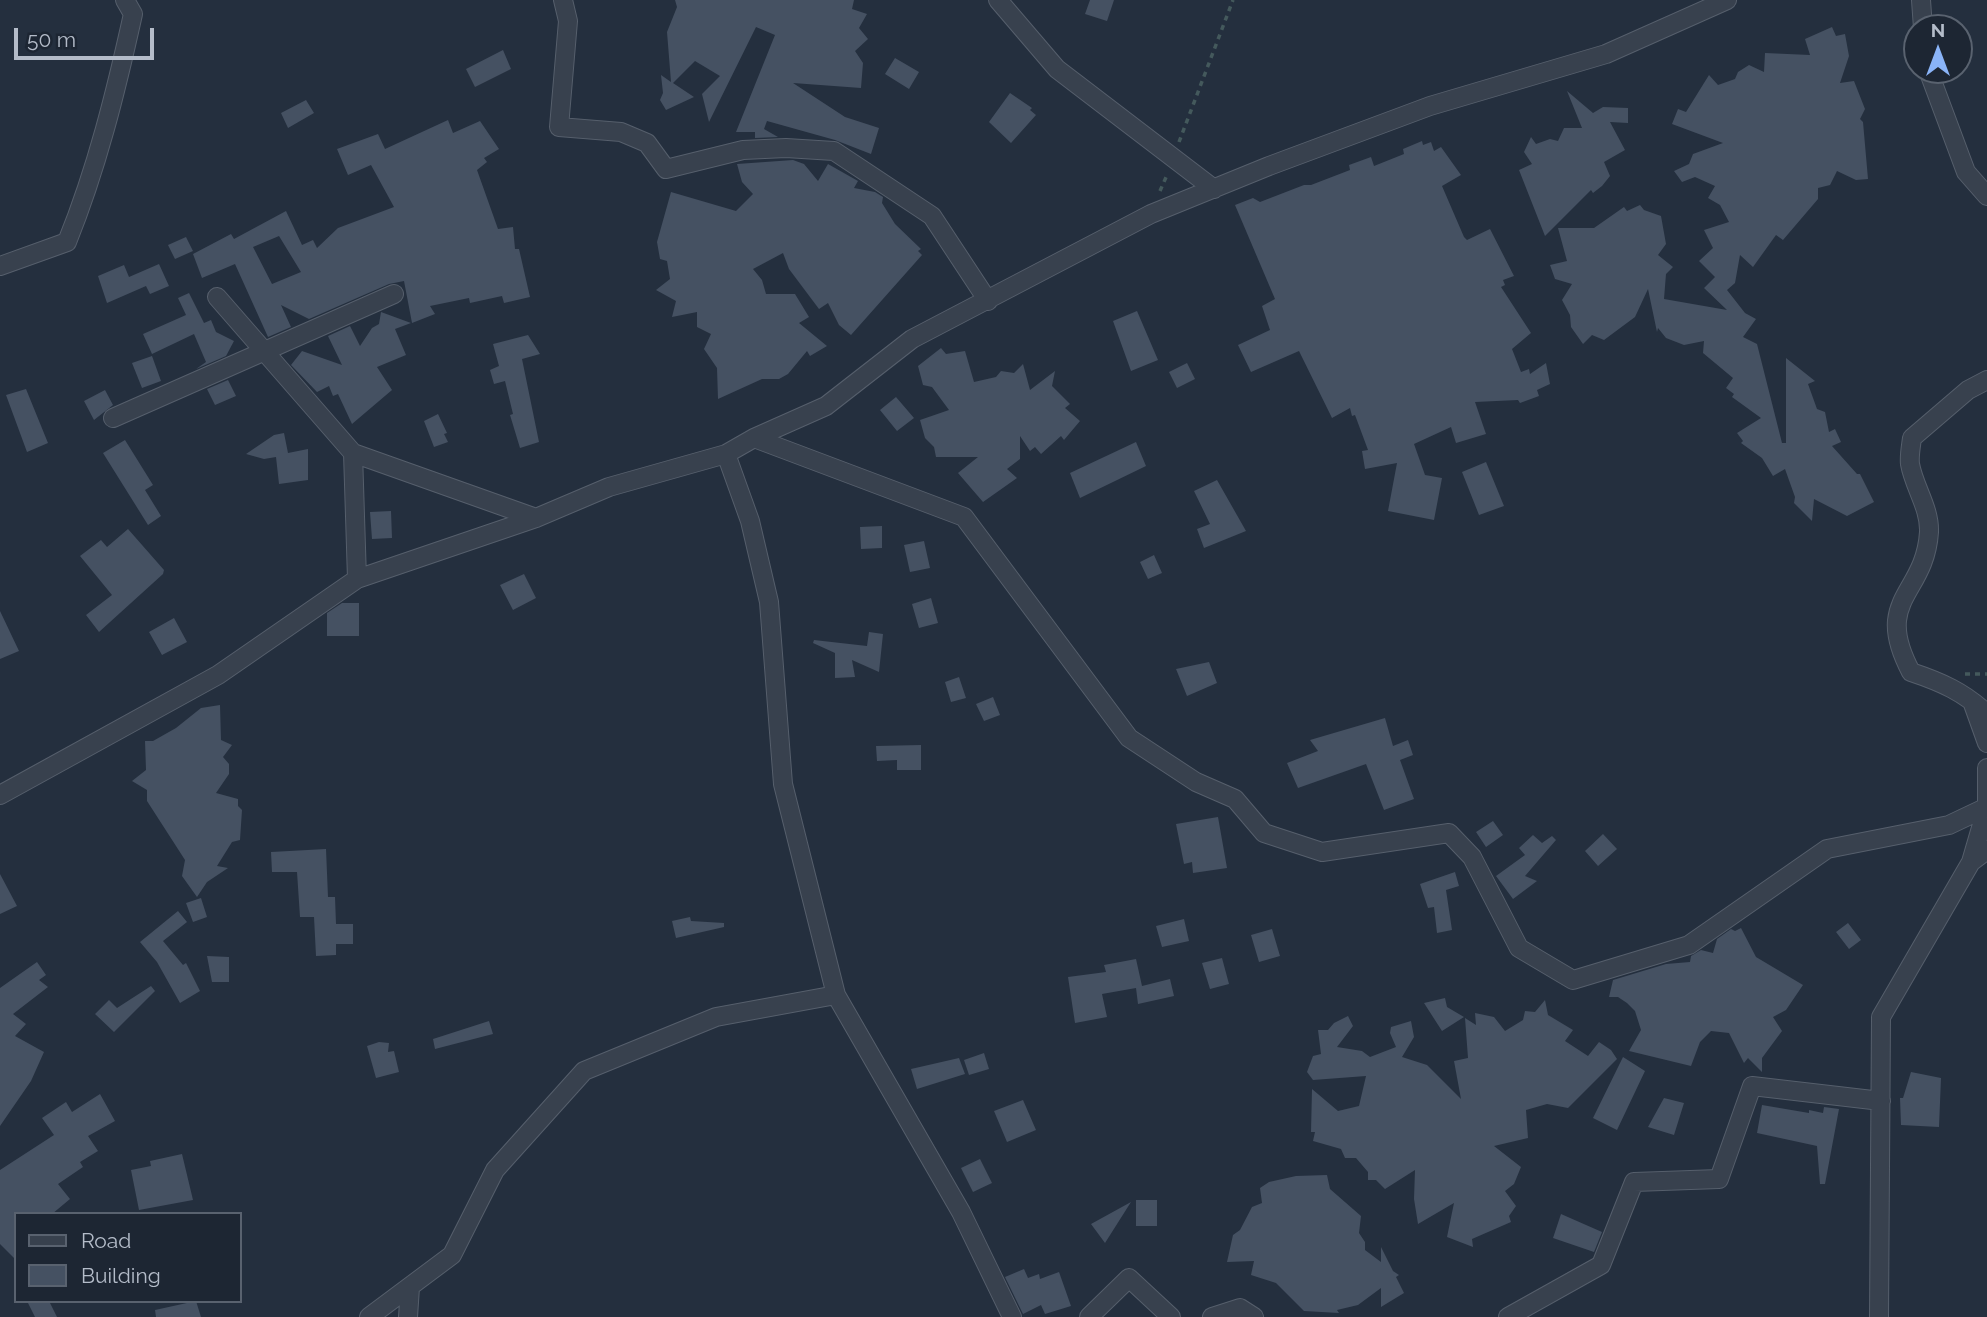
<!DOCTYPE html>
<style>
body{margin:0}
#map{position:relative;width:1987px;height:1317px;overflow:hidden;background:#242f3e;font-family:Raleway,sans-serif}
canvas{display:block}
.legend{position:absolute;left:14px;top:1212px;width:228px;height:91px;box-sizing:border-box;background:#1d2633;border:2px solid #59626f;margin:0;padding:9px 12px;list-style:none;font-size:21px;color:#b4bcc9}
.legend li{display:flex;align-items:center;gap:14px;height:35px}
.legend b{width:35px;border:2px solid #59626f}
.north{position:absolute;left:1903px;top:14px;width:70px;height:70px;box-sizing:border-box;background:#1d2633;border:2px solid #59626f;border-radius:50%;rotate:0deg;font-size:19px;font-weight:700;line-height:28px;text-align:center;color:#b4bcc9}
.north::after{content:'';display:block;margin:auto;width:24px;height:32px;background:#8ab4f8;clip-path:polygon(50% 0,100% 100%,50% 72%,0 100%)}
.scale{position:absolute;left:14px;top:28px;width:140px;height:32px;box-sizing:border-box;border:4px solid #b4bcc9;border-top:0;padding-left:9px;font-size:21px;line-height:24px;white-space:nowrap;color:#b4bcc9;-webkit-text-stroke:5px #1d2633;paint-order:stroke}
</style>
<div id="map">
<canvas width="1987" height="1317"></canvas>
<ul class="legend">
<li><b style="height:9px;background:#38414e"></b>Road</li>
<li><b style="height:19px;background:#455162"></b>Building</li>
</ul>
<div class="north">N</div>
<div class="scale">50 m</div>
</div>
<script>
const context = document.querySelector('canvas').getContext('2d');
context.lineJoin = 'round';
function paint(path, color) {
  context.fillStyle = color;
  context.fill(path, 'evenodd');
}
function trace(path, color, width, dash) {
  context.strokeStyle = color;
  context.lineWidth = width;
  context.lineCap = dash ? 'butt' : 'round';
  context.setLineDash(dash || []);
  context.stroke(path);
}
paint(new Path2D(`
 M675,0h179l-2,9 15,5 -8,14 9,11 -13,12 8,12 -2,25 -68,-5 52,34 34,11 -8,26 -36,-14 -68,-19 -3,8 14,8 -23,1v-6h-19l39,-97 -19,-8 -47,95 -7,-28 18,-18 -25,-15 -22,22 21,14 -28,13 -6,-10 3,-7 -2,-18 10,7 -4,-50 10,-25z
 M1090,0h24l-7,21 -22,-7z
 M1832,27l4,9 9,-2 4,22 -9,27 14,-2 11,28 -5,10 3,3 5,57 -12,1 -19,-9 -7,14 -12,3v11l-35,41 -7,-5 -23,32 -13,-12 -5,28 -8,7 18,23 11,6 -13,18 14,7 25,99h4v-85l29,23 -7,3 9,25 8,3 4,20 6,-3 6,13 -9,4 25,28h3l14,28 -27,14 -33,-17 -2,22 -18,-18 1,-6 -10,-28 -12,7 -11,-18 -21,-15 2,-2 -6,-8 24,-15 -29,-21 2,-3 -8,-6 7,-10 -30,-25 1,-12 -20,4 -18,-7 -8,-10 -1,4 -9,-43 -13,28 -31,23 -12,-5 -9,9 -12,-17 -1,-12 -8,-15 10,-16 -17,-5 -5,-14 17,-4 -9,-33h36l30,-21 3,4 13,-6 4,5 17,6 5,28 -8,11 15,12 -7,7 -2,25 63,11 -23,-22 11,-11 -16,-16 14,-13 -9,-18 25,-8 -9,-17 -12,-7 7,-12 -20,-9 -13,5 -8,-11 15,-7 4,-10 30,-11 -51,-19 6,-15 8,3 23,-37 9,10 17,-6 3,-7 11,-7 15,7 1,-19 45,2 -5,-16z
 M503,50l8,19 -36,18 -9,-18z
 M895,58l24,14 -10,17 -24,-15z
 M1567,91l26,22 10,-6 25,1v15l-18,-1 15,28 -21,12 6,14 -8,10 -9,7 -2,-3 -46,46 -26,-66 13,-6 -8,-12 7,-15 5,7 14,-5 8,2 6,-13h18z
 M1010,93l22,15 -2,2 6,5 -25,28 -22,-21z
 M306,100l8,13 -26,15 -7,-15z
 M448,120l5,13 27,-12 19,28 -15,9 3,4 -10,8 21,59 15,-2 2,22h4l11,48 -26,6 -2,-7 -32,7 -1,-5 -39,8 5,8 -23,9 -8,-42 -15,3 -80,35 -28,-14 10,22 -23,10 -33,-73 -33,14 -9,-24 38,-20 3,5 52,-28 16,34 11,-5 4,8 21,-20 56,-21 -23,-42 -23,10 -11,-26 41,-15 7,15zM279,236l22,36 -29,12 -19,-37z
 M1422,141l1,4 8,-3 3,9 7,-4 20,28 -19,11 22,51 3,3 23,-11 24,47 -11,4 2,5 -4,2 30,46 -19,16 9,23 8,-3 1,5 16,-11 4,21 -13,6 2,6 -19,7 -2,-3 -43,2 11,32 -30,9 -5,-16 -37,17 11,31 17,3 -8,42 -46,-9 9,-48 -32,6 -3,-18 6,-1 -13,-35 -3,1 -2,-8 -18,10 -33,-67 -48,21 -13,-27 32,-15 -8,-24 13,-7 -40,-94 18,-7 7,4 44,-17h7l39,-15 -1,-5 22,-8 3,9 30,-12 -1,-5z
 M793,160l11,4 14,17 10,-17 30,17 -4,7 21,4 8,5 -1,6 13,21 26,25 -3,2 4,4 -71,80 -12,-10 -11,-22 -9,6 -30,-40 -6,-16 -30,16 9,11 4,14h29l14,23 -10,6 28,23 -17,10 -3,-5 -19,23 -9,5h-17l-44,20 -1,-31 -13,-19 7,-15 -14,-7v-15l-25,5 4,-16 -20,-11 14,-11 -3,-18 -7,-2 -3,-17 14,-50 65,19 17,-17 -11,-12 -5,-18z
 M186,237l7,14 -18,8 -7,-14z
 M159,264l10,22 -19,8 -4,-8 -39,17 -9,-27 26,-11 5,12z
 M189,293l15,30 7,-3 5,12 18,9 -8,15 -30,13 10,-7 -12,-28 -42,20 -9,-20 43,-19 -8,-17z
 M1137,311l21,49 -27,11 -18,-50z
 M381,312l30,11 -16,6 11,26 -29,12 15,23 -40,34 -14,-30 -5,2 -4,-10 -12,6 -26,-27 11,-14 40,14 -14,-29 22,-10 10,20 12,-18 7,-4z
 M528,335l12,19 -18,5 17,83 -19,6 -10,-33 3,-1 -8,-33 -11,3 -4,-14 9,-4 -6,-22z
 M941,348l5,6 19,-3 9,31 22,-5 5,-6 13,2 9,-9 7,26 25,-19 -3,15 18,18 -5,4 15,13 -16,19 -3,-4 -20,18 -6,-7 -5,4 -10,-15v23l-13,10 10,9 -34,24 -25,-29 20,-16h-42l-2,-10 -9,-9 -5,-18 29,-10 -17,-23 -9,-2 -5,-19z
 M152,356l9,25 -19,7 -10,-25z
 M1187,363l8,16 -18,9 -8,-16z
 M228,380l8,16 -21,9 -8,-16z
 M26,389l22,54 -21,9 -21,-57z
 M105,390l8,15 -19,15 -10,-19z
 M896,397l18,21 -17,13 -17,-21z
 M438,414l9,19 -3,1 4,8 -14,5 -10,-26z
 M284,433l4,20 20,-4v31l-29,4 -3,-27 -12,2 -18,-5 28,-19z
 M125,440l28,45 -8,5 16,26 -13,9 -45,-72z
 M1136,442l10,24 -66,32 -10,-25z
 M1486,462l18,44 -25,9 -17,-43z
 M1217,480l29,51 -42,17 -7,-19 13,-5 -16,-33z
 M391,511l1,27 -20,1 -2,-27z
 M882,526v22l-21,1 -1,-22z
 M128,529l36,41 -1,4 -64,58 -13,-17 26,-20 -32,-39 21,-16 6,7z
 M924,541l6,27 -20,4 -6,-27z
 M1154,555l8,18 -14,6 -8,-17z
 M524,574l12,24 -23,12 -13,-25z
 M931,598l7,25 -19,5 -7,-24z
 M342,603h17v33h-32v-23z
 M0,611l19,40 -19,8z
 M174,618l13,24 -25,13 -13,-23z
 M869,632l14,2 -4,38 -27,-12 3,17 -20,1v-25l-22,-10 1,-3 53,6z
 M1209,662l8,21 -30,13 -11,-27z
 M959,677l7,21 -15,4 -6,-20z
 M993,697l7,18 -16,6 -8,-17z
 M220,705l1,35 11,5 -9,12 6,7v10l-13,19 22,6v7l4,4 -2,30 -8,2 -15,24 11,2 -21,14 -10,15 -15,-21 3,-16 -38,-59v-11l-15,-9 14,-11 -1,-29h8l23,-13 25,-20z
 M1385,718l8,28 15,-6 5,15 -13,5 14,39 -30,11 -18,-46 -68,24 -11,-25 31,-12 -8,-11z
 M921,745v25h-24v-10l-20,1 -1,-15z
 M1218,817l9,51 -34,5 -1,-11 -8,2 -8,-40z
 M1493,821l10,14 -17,12 -10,-15z
 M1603,834l14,15 -19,17 -13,-15z
 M1533,835l9,8 10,-7 4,4 -31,36 12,5 -24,18 -17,-23 29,-21 -6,-7z
 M326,849l2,48h7l1,27h17v20h-17v11l-20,1 -2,-39h-14l-3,-45h-25l-1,-20z
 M1455,872l4,14 -13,4 6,40 -15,3 -3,-26 -6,1 -8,-24z
 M0,874l17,32 -17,8z
 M201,898l6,19 -14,5 -7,-19z
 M178,911l9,11 -24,19 20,24 3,-2 14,28 -20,12 -23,-41 -17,-20z
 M690,917l1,4 33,2v4l-48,11 -4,-17z
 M1184,919l5,22 -27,6 -6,-21z
 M1848,923l13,17 -12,9 -13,-17z
 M1741,928l15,29 47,28 -17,25 -13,7 9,14 -20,27v14l-14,-14 -4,5 -15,-30 -18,-2 -11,11 -9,24 -62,-15 12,-21 -6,-19 -8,-8 -9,-6h-9l4,-17 53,-16 24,-2 1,-6 10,-6 12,3 4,-14 14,-10 4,2z
 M1272,929l8,27 -21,6 -8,-27z
 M207,956l22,1v25h-17z
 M1222,958l7,26 -19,5 -8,-26z
 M1136,959l6,27 28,-7 4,17 -36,8 -2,-16 -34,6 5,23 -32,6 -7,-46 38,-5 -2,-7z
 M37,962l9,13 -7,5 9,7 -35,27 13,10 -11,12 29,16 -13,29 -31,45v-138z
 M151,986l4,5 -41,41 -19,-18 14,-14 8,8z
 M1445,998l2,9 17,10 -22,14 -18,-28z
 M1545,1000l3,15 25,15 -8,11 23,15 11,-14 12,8 6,9 -49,49 -21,-4 -21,6 2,28 -34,8 27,21 -7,17 -9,7 11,15 -7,10 2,6 -39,17 1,8 -26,-10 7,-34 -36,21 -4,-25 1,-29 -30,19 -9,-9h-8v-8l-12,-14h-11l-4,-9 -28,-8 2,-9h-4l1,-43 26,22 21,-5 7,-30 -53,4 -6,-8 6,-16 8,-2 -3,-24h10l6,-7 14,-7 5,10 -16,21 25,4 8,6 26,-10 -6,-14 1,-6 20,-6 3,16 -12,20 25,8 34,34 -7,-38 14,-3 -3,-40 11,7 -1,-12 19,4 11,14 18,-11 2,-9 10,1z
 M489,1021l4,13 -58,15 -2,-10z
 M379,1042l10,1 -1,9 6,-1 5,21 -23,6 -9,-32z
 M984,1053l5,16 -20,6 -5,-15z
 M1623,1057l22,14 -28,59 -24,-12z
 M959,1058l6,16 -48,15 -6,-20z
 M1911,1072l30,6 -2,49 -38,-2 -1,-27h3z
 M100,1094l15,27 -27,15 10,15 -18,11 3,5 -25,17 12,15 -18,15h-36v46l-16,-16v-74l54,-35 -12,-17 24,-16 6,10z
 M1664,1098l20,5 -10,32 -26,-8z
 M1023,1100l13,30 -29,12 -13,-31z
 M1762,1105l47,8v-3l14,3 1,-6 15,2 -14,75h-5l-3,-38 -60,-13z
 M182,1154l11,46 -54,10 -8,-40 20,-4 -1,-5z
 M980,1159l12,24 -19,9 -12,-24z
 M1327,1175l3,14 31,27 -2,17 6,9v8l16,12v-15l12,24 6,4 -3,2 8,16 -23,14v-19l-23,17 -21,5 2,3 -35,-2 -28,-28 -25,-8 3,-14 -27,1 6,-27 7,-5 12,-23 10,-4 -2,-15 9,-6 27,-6z
 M1136,1200h21v26h-21z
 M1131,1202l-26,41 -14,-19z
 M1561,1214l41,18 -8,20 -41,-14z
 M1024,1269l4,9 11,-4 1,5 19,-7 12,34 -26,8 -4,-9 -18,9 -18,-37z
 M27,1301h22l8,16h-22z
 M196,1301l5,16h-45l-1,-7z`), '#455162');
const street = new Path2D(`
 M563,0l5,21 -9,106 62,5 26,11 19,26 77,-19 43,-2 48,3 98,65 56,85
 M998,0l59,69 157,120
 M1921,0l2,28
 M1928,70l38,102 21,24
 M0,266l67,-24c30,-74 49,-151 66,-228l-8,-14
 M217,297l136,156 4,126
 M1987,380l-19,10 -56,48c-1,8 -3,18 -2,26 4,23 20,44 19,68 -4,64 -57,66 -18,140 30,10 53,20 76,42
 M113,418l281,-124
 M754,438l210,79 165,221 67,44 39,17 29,34 58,19 127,-19 23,24 47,91 54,32 116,-35 138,-96 122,-24 38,-18v-39
 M353,453l183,65
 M1973,704l14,39
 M0,795l218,-120 139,-96 179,-61 73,-31 117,-33 28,-16 72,-32 86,-67 239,-125 118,-48 161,-60 176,-52 121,-54
 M1971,862l16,-55
 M836,995l125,217 51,105
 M369,1317l83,-62 43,-85 89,-99 132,-54 120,-22 -53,-211 -14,-182 -19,-81 -24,-67
 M408,1317l2,-30
 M1089,1317l40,-39 42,39
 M1212,1317l28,-9 14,9
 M1508,1317l93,-52 33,-83 85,-3 33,-93 129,15
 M1879,1317l2,-300 90,-155 16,-12`);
trace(street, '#565f6c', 20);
trace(new Path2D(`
 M1179,142l54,-142
 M1160,191l7,-16
 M1965,674h22`), '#44595c', 3.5, [5, 5]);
trace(street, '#38414e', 18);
</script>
